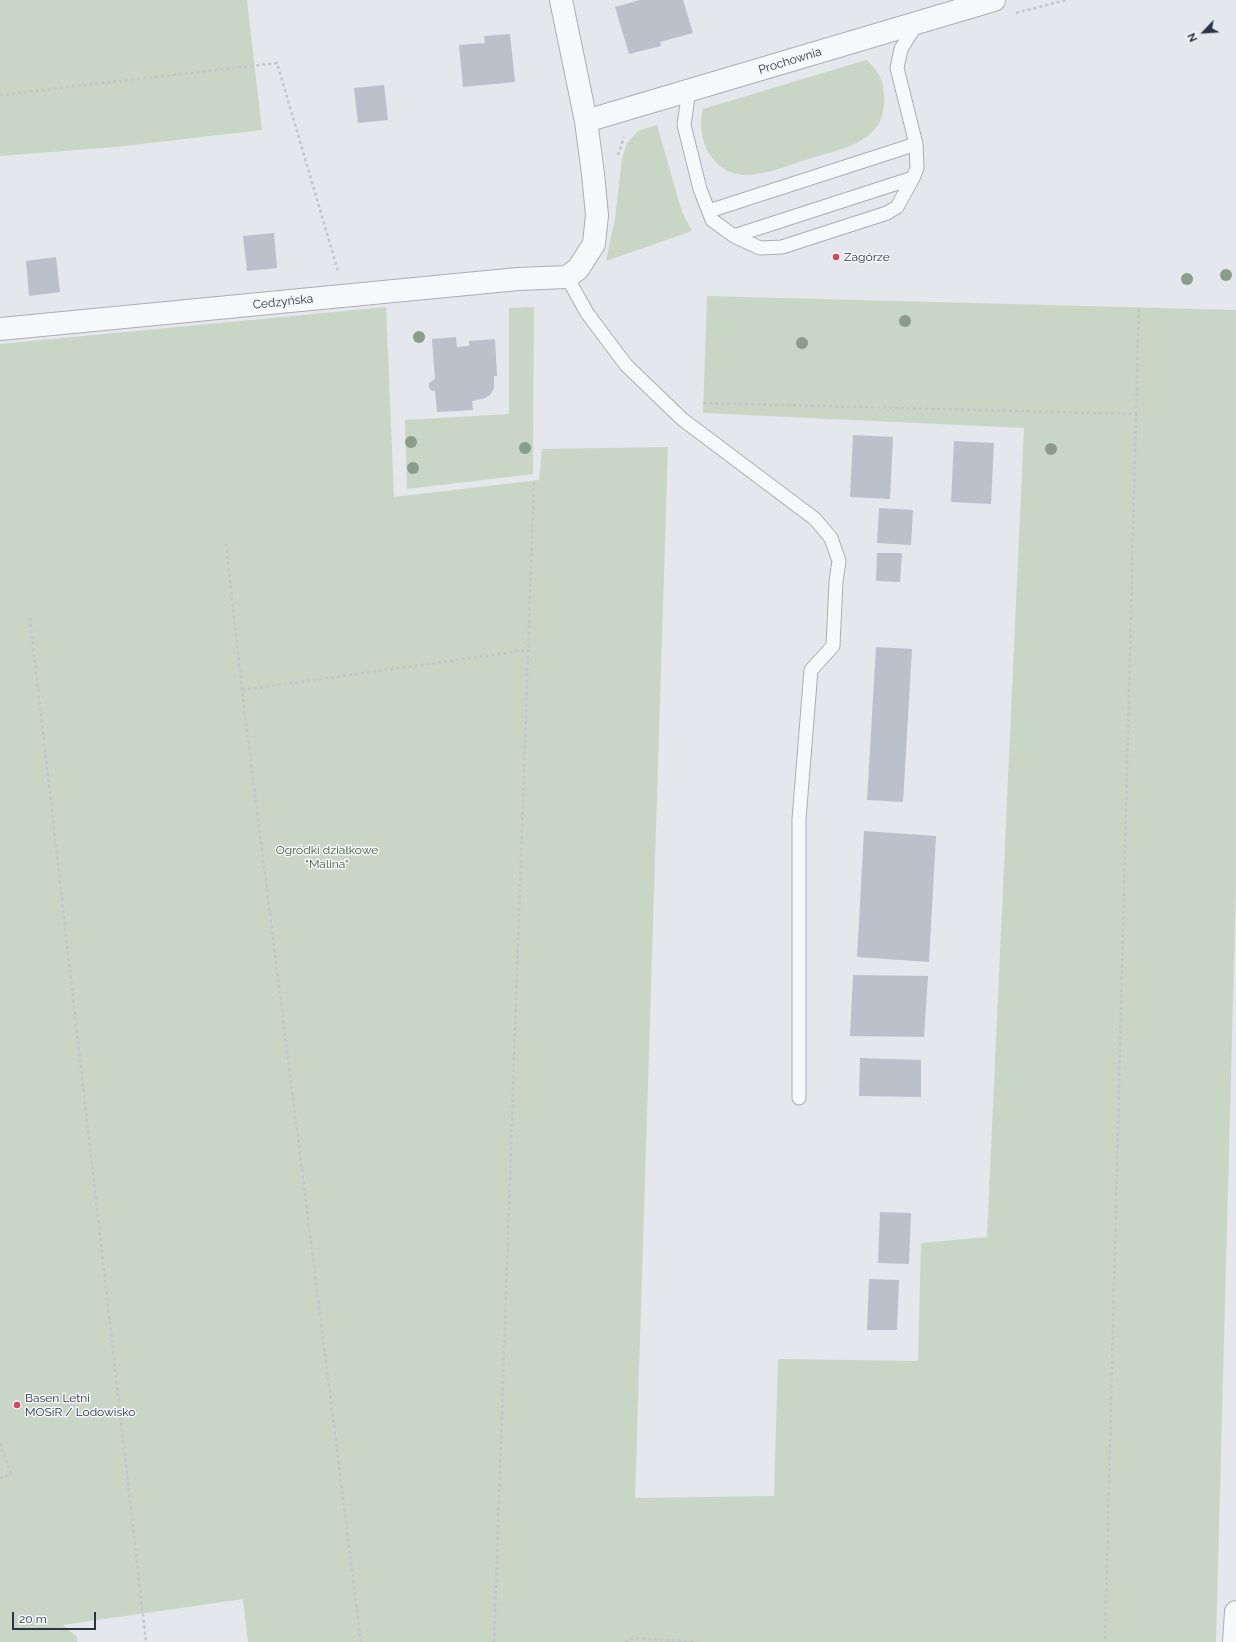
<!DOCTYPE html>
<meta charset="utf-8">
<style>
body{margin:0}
#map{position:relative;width:1236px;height:1642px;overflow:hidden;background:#e4e7ec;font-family:Raleway,sans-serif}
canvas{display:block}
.north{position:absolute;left:1184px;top:12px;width:40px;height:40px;-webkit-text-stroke:3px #f4f6f9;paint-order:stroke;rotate:245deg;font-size:11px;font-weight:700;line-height:16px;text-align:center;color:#2b3445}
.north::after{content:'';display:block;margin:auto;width:14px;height:18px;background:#2b3445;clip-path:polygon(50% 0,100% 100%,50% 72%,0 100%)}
.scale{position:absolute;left:12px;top:1612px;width:84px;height:18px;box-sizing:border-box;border:2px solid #2b3445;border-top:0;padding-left:5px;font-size:12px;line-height:14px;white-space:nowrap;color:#2b3445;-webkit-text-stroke:3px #f4f6f9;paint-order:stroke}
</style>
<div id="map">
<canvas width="1236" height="1642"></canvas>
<div class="north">N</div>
<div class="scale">20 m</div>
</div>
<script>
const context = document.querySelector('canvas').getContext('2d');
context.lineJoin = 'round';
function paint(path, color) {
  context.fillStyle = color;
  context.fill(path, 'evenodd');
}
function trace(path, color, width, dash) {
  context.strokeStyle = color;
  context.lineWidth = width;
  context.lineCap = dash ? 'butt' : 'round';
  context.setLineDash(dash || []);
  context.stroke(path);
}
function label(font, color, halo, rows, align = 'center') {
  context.font = font + ' Raleway,sans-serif';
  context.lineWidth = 3;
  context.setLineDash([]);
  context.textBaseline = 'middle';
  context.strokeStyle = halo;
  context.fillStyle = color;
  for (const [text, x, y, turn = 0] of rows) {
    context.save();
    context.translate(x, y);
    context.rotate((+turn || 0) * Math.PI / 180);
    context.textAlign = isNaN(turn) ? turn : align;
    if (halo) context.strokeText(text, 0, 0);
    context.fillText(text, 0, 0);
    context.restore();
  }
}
paint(new Path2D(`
 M0,0h248l-1,1 15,129 -147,17 -115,9z
 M866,60c13,11 17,19 18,36 3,47 -41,52 -76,63 -19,6 -41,16 -62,16 -34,0 -51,-37 -43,-66z
 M657,125l25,87 10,19 -86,30 9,-42 7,-61 5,-15 11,-12z
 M707,296l529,14v577l-20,755h-968l-5,-43 -180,26 14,12v5h-77v-1298l386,-37 8,190 145,-17 3,-31 126,-2 -33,1051 139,-2 4,-137 140,2 3,-118 66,-6 37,-809 -321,-15z
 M534,307l-1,167 -126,15 -2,-69 104,-6v-106z`), '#c9d6c5');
paint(new Path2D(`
 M640,0h43l10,33 -33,9 1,4 -32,8 -14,-47z
 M510,34l5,48 -52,5 -4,-42 26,-2 -1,-7z
 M384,85l4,35 -30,3 -4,-35z
 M274,233l3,35 -30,3 -4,-35z
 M56,257l4,35 -31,4 -3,-35z
 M456,337l1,10 12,-1v-5l26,-2 2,37h-3v12l-4,7 -5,3 -13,3 1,9 -36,2 -2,-21h-3l-3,-3v-5l6,-4 -3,-40z
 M853,435l40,2 -3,62 -40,-2z
 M954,441l40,2 -3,61 -40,-2z
 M879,508l34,2 -2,35 -34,-2z
 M877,553h25l-2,29 -24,-1z
 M876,647l36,2 -9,153 -36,-2z
 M864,831l72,5 -7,126 -72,-5z
 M853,975l75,1 -4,61 -74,-1z
 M860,1058l61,2v37l-62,-1z
 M880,1212l31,1 -2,51 -31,-1z
 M869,1279l30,1 -2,50h-30z`), '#bbc0ca');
const service = new Path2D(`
 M689,90l-5,35 16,64 12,31 22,16 26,12 22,-1 105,-34 10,-6 16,-29 4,-10 -1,-24 -19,-76 4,-19 16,-26
 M709,211l207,-67
 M734,236l179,-58
 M567,277l20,36 39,52 56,54 133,100 16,19 8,23 -3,20 -3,65 -22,24 -12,149v279`);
const minor = new Path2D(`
 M586,121l408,-121
 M0,329l518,-50 49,-2 11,-8 16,-25 3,-29 -4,-41 -7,-53 -25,-121
 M1234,1642l2,-30`);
trace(service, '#a9aeb7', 15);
trace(minor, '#a9aeb7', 24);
trace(new Path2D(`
 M1016,13l50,-13
 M0,95l277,-32 61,208
 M618,155l6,-18
 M703,403l433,11 -31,1228
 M1136,414l3,-107
 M226,544l16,146 119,952
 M30,618l116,1024
 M242,690l286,-40
 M0,1443l11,31 -11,4
 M494,1642l40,-1162
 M625,1642l9,-4 63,4`), '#c2c5cb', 2.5, [3, 3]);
trace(service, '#f7f8fa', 13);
trace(minor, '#f7f8fa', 22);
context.fillStyle = '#899d89';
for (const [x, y] of [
 [1226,275],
 [1187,279],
 [905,321],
 [419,337],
 [802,343],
 [411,442],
 [525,448],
 [1051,449],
 [413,468]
]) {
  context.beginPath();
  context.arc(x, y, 6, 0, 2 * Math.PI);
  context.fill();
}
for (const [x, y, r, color] of [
 [836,257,4,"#d1495b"],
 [17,1405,4,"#d1495b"]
]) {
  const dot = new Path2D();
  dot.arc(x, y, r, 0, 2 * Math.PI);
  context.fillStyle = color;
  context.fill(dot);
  trace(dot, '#f4f6f9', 1.5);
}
label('12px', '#2b3445', '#f4f6f9', [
 ["Prochownia",790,61,-17],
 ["Cedzyńska",283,302,-6]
]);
label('12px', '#2b3445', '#f4f6f9', [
 ["Zagórze",844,257],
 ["Basen Letni",25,1398],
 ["MOSiR / Lodowisko",25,1412]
], 'left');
label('12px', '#3f6138', '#f4f6f9', [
 ["Ogródki działkowe",327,850],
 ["\"Malina\"",327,864]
]);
</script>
